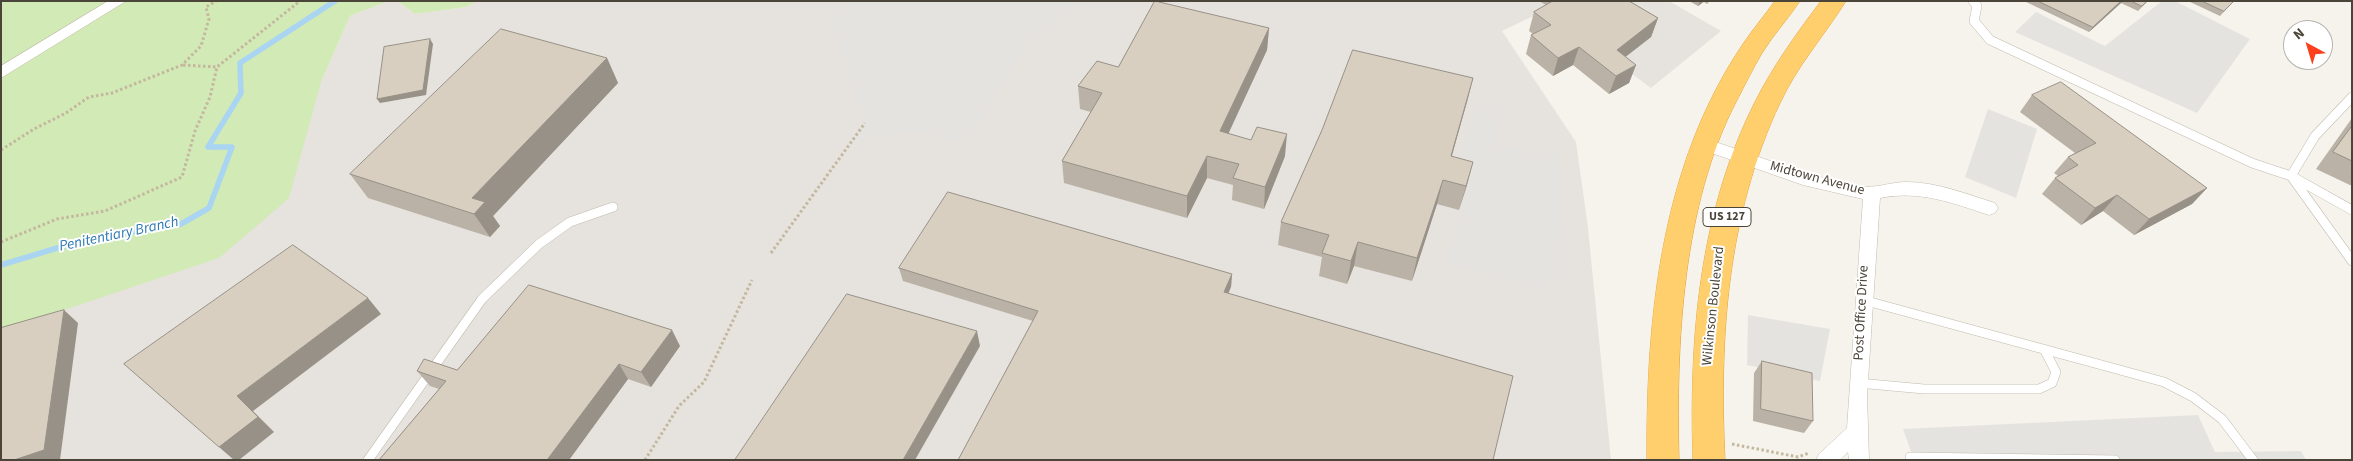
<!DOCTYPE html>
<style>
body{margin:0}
#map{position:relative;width:2353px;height:461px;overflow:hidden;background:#f6f3ec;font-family:"Source Sans 3",sans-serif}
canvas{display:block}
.frame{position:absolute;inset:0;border:2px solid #4b4439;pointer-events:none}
.north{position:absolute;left:2283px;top:20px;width:50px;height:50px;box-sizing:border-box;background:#fff;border:1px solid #b7b4b0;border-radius:50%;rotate:321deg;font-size:14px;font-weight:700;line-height:20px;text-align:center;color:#4b4439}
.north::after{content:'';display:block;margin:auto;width:18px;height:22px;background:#fc3f1d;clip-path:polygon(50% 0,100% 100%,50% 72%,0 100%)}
</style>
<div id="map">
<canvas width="2353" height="461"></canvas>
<div class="frame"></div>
<div class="north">N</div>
</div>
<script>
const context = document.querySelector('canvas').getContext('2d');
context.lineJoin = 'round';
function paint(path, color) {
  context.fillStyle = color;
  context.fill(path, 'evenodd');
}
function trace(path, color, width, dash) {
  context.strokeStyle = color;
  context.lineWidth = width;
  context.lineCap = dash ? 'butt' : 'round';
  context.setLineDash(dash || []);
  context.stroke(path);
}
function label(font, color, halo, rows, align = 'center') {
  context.font = font + ' "Source Sans 3",sans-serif';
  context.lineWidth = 4;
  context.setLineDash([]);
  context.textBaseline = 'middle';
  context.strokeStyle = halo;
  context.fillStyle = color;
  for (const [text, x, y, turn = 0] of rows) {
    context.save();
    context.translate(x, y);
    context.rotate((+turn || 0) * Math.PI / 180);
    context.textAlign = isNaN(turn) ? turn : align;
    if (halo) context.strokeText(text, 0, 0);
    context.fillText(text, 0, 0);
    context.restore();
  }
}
paint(new Path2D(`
 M389,1h8l18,13 51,-7 12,-6h1191l52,30 -70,57 -105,-78 -44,21 74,111 12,86 23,232h-1610v-129l320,-249 29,-66z`), '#e6e2dd');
paint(new Path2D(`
 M1,1h388l-39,15 -29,66 -32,116 -70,60 -218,73z
 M397,1h81l-12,6 -51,7z`), '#d2eab5');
paint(new Path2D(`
 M845,1h242l-57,41 -65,101 -48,-13 -63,12 11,-19 -35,-104z
 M2162,1h13l75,38 -53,74 -182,-81 21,-20 69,34z
 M1478,101l25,4 -9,39 41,11 13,-2 9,-5 10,132h-19l-6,4 -4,6 -93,-26 23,-80 -15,-5z
 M1988,109l49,20 -21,69 -51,-21z
 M1748,315l82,14 -10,52 -73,-16z
 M2198,415l17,37 86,-1 5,9h-392l-11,-31z`), '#e5e3e0');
trace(new Path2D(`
 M1,265l86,-26 94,-15 28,-16 23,-61h-24l33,-54 -1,-30 95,-62`), '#a9d4f2', 5.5);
const lane = new Path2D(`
 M1973,1l4,5 -3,15 16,19 262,123 39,13 24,-40 37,-39
 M2291,176l61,85
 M2293,177l59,33
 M1863,300l301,82 29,15 29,22 31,41
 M1858,383l66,6h115l13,-6 4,-11 -12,-23
 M1910,457l205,3
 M368,460l114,-161 57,-55 31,-22 43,-15`);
const street = new Path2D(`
 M108,1h18l-125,77v-12z
 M1706,139c51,16 101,38 154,47 16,3 30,-4 46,-4 31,0 60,12 89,21l3,5 -3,5 -6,2c-37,-12 -69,-25 -109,-17l-13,197 2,65h-20l-1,-8 -8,8h-24l3,-6 28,-26 16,-229 -60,-14 -103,-36 -2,-4 2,-4z`);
const highway = new Path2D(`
 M1775,1h25c-12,18 -27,34 -38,52 -9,15 -17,32 -25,47 -55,105 -61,244 -58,360h-32c-1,-143 14,-295 96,-416 10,-15 22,-29 32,-43z
 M1821,1h25c-22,35 -49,65 -66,102 -53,112 -61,235 -55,357h-32c-4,-122 6,-247 62,-358 18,-36 42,-69 66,-101z`);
trace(lane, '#c2bbae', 10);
trace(street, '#c2bbae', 1);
trace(highway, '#e0a43c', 1);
trace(new Path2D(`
 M183,65l34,2
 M1,150l33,-21 32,-16 23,-16 23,-4 70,-28 19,-19 8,-27 -3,-12 10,-6
 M1,242l56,-23 48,-8 77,-34 13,-46 15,-34 7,-30 83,-66
 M771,253l94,-130
 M1732,444l66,13 11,-4
 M645,460l34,-54 25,-24 48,-102`), '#c4b79f', 3, [2.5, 2.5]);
trace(lane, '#fff', 9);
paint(street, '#fff');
paint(highway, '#ffcf6e');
paint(new Path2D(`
 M1539,1h90l29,17 -7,19 -26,20 11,8 -7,18 -20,11 -36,-29 -20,11 -27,-22 5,-19 2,-1 -4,-3 5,-19 12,-7z
 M1689,1h21l-3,3 -3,-2 -6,4z
 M2024,1h124l-10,10 -17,-8 -32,29z
 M2188,1h46l-14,15z
 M1269,28l-2,22 -39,83 57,23 -21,53 -32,-9 1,-15 -26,-7 -20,40 -123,-35 -2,-22 29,-49 -11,-3 -2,-23 40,-19z
 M607,58l11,25 -125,133 7,10 -10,11 -122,-39 -18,-24z
 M1473,78l-21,78 15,29 -8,25 -22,-6 -25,77 -58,-15 -7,18 -28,-8 3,-19 -44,-12 3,-23 41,-92z
 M2032,95l175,93 -15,16 -58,31 -31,-24 -22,14 -39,-31 13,-16 3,-2 -4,-3 14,-16 7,-4 -55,-41z
 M2352,118v68l-36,-17z
 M899,268l333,6 -1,13 -198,34 -130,-40z
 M680,346l-29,41 -23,-8 -59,81h-190l60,-71 -9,-3 -13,-15 40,-1z
 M1762,361l51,60 -9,12 -51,-12 1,-48z`), '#bab2a6');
paint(new Path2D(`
 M1700,1h4l-6,5z
 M2121,1h2l-2,2 -32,29 4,-5z
 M1658,18l-7,19 -41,32 7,-19z
 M1269,28l-2,22 -48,104 1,-23z
 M430,39l3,5 -7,51 -46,8 -3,-4z
 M1579,47l-6,18 -20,11 5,-18z
 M607,58l11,25 -125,133 7,10 -10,11 -16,-23 -2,-16z
 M1636,65l-7,18 -20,11 7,-18z
 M1473,78l-6,24 -22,77 6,-23z
 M1287,134l-2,22 -21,53 1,-22z
 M1207,156v22l-20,40v-22z
 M1473,162l-6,23 -8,25z
 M1443,180l-6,24 -25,77 5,-23z
 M2207,188l-15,16 -58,31 15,-16z
 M2117,195l-14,16 -22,14 14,-17z
 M1358,242l-4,24 -7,18 4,-23z
 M1232,274l-1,13 -7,17v-12z
 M368,298l13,16 -128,97 21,21 -35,28h-5l-15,-13 18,-51z
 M64,310l14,13 -18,137h-46z
 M672,330l8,16 -29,41 -10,-15z
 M977,331l3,15 -65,114h-12z
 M619,364l9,15 -59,81h-22z`), '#979187');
const building = new Path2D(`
 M1155,1l114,27 -49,103 31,9 6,-13 30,7 -22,53 -32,-9 6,-14 -32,-8 -20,40 -125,-35 40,-68 -24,-7 19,-25 21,6z
 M1553,1h76l29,17 -41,32 19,15 -20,11 -37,-29 -21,11 -27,-23 20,-10 -17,-13z
 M2038,1h83l-28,26z
 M2131,1h16l-5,5z
 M2202,1h32l-10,10z
 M501,29l106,29 -135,140 13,4 -11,12 -124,-40z
 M430,39l-7,51 -46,9 7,-52z
 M1353,50l120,28 -22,78 22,6 -7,24 -23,-6 -26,78 -59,-16 -7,19 -29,-8 7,-18 -48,-13 41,-92z
 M2061,82l146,106 -58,31 -32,-24 -22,13 -40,-30 23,-13 -10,-8 28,-14 -64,-48z
 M2352,126v35l-19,-9z
 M948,192l284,82 -8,18 289,84 -20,84h-535l80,-149 -139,-43z
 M293,245l75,53 -131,98 21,21 -39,30 -95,-83z
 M529,285l143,45 -31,42 -22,-8 -72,96h-168l67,-79 -29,-10 7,-12 33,11z
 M847,294l130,37 -74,129h-168z
 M64,310l-20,140 -30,10h-13v-132z
 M1762,361l50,12 1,48 -52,-12z`);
paint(building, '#d8cfc1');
trace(building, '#979187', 1);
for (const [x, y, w] of [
 [1727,217,48]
]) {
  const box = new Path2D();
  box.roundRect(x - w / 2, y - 9.5, w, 19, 4);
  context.fillStyle = '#fff';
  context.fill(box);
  trace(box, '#4b4439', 1);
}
label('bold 12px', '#4b4439', null, [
 ["US 127",1727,217]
]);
label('14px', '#4b4439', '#fff', [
 ["Midtown Avenue",1817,179,15],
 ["Wilkinson Boulevard",1714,306,-84],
 ["Post Office Drive",1862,313,-87]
]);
label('italic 15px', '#2e7ab2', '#fff', [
 ["Penitentiary Branch",119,235,-12]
]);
</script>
